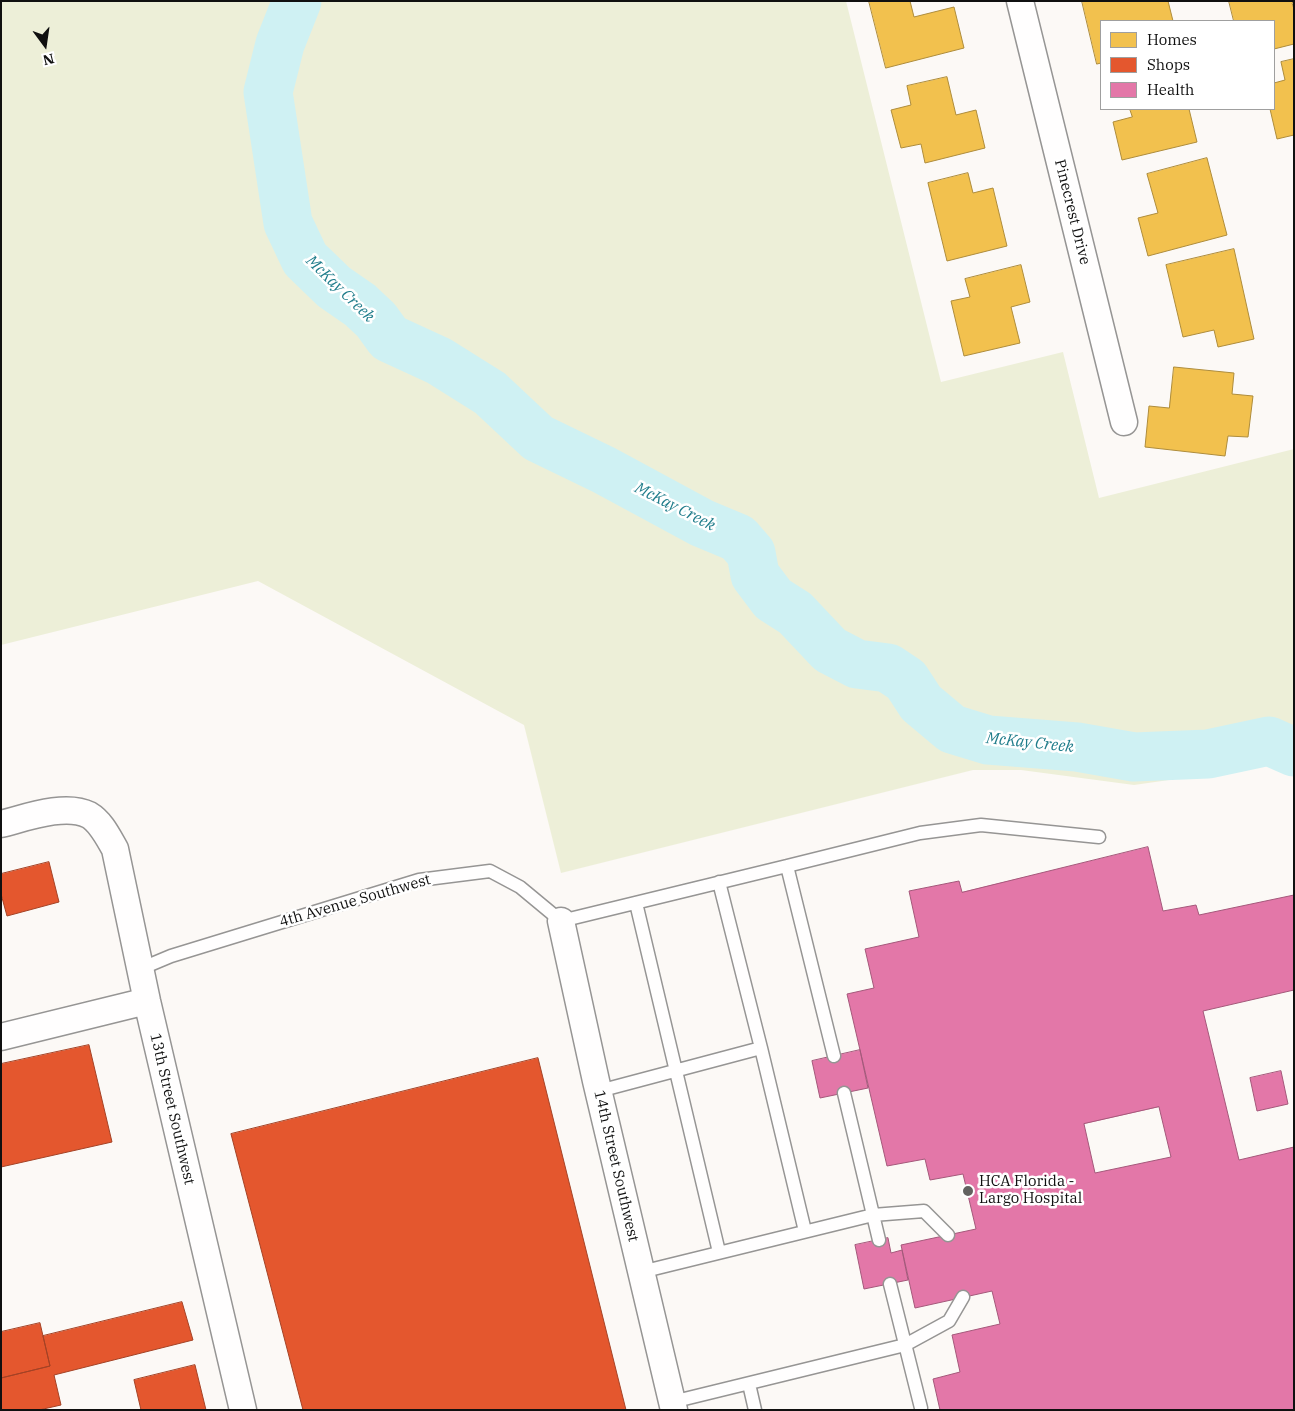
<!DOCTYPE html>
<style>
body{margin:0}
#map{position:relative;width:1295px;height:1411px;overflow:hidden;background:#fcf9f6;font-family:"IBM Plex Serif",serif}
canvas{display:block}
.frame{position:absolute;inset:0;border:2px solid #101010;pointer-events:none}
.legend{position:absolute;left:1100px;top:20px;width:175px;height:90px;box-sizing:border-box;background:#fff;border:1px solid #9f9f9f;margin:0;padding:6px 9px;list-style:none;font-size:15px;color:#101010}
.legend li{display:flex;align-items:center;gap:10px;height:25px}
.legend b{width:25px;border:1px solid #9f9f9f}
.north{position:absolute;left:20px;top:20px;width:50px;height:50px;-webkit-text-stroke:4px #fff;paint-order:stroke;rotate:166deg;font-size:14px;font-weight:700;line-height:20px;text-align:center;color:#101010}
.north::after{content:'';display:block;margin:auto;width:18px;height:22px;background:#101010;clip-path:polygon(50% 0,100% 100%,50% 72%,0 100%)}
</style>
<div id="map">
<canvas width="1295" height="1411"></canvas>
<div class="frame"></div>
<ul class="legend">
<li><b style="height:14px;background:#f2c14e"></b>Homes</li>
<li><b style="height:14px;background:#e4572e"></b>Shops</li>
<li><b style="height:14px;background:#e377a8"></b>Health</li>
</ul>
<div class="north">N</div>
</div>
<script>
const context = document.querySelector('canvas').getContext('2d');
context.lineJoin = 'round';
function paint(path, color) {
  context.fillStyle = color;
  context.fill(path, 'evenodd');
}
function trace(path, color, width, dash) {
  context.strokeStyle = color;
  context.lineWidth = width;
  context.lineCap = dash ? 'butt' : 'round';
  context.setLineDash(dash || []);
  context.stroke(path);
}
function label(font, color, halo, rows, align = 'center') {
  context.font = font + ' "IBM Plex Serif",serif';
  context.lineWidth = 5;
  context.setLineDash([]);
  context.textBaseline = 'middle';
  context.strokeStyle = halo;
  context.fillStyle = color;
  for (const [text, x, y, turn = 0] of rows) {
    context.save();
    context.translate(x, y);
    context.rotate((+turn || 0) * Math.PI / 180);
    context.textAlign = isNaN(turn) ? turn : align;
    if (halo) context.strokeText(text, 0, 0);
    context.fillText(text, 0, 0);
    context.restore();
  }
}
paint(new Path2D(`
 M1,1h845l95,381 122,-30 36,146 195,-49v301l-104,27 -56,8 -113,-15h-48l-412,103 -37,-148 -266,-144 -257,64z`), '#edefd8');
const homes = new Path2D(`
 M869,1h41l4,16 40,-10 10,41 -78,20z
 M1082,1h86l5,20h-72v42l-4,1z
 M1229,1h65l-2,2 2,6v35l-20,5v-28h-40z
 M1294,59v76l-17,4 -7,-30h4v-26l11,-3 -4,-18z
 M947,77l9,38 20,-5 9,38 -60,15 -4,-19 -20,4 -10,-38 20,-5 -4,-19z
 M1130,109h59l8,33 -75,18 -9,-38 19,-5z
 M1207,158l20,77 -79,21 -10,-38 20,-5 -11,-39z
 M968,173l5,20 20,-5 14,58 -60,15 -19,-78z
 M1234,249l20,90 -36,8 -4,-17 -31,7 -17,-72z
 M1021,265l9,37 -19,5 9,36 -56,13 -13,-55 19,-4 -5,-18z
 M1174,367l60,6 -2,21 21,2 -5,41 -20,-1 -3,20 -80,-9 4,-41 20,2z`);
paint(homes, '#f2c14e');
trace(homes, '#ae8c3b', 1);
const shops = new Path2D(`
 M49,862l10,40 -52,14 -6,-22v-20z
 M89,1045l23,97 -111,25v-103z
 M538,1058l88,352h-323l-72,-276z
 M182,1302l11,38 -139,35 7,30 -22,5h-38v-32l49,-12 -7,-30z
 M40,1323l10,43 -49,12v-46z
 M195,1365l11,45h-65l-7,-30z`);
paint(shops, '#e4572e');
trace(shops, '#a44225', 1);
const health = new Path2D(`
 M1148,847l15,64 33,-6 3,10 95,-20v95l-91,21 36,149 55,-13v263h-354l-7,-31 27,-7 -8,-37 48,-11 -8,-33 -77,17 -14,-63 75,-16 -13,-55 -33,6 -5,-21 -38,7 -40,-172 27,-6 -9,-39 54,-12 -10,-46 50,-10 3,11zM1159,1107l12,50 -76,16 -11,-49z
 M860,1050l8,38 -48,10 -8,-37z
 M1281,1071l7,33 -31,7 -7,-33z
 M888,1238l3,15 11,-3 6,30 -44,9 -9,-44z`);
paint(health, '#e377a8');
trace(health, '#a4587a', 1);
trace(new Path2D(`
 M297,1l-17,43 -12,48 20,131 17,36 29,28 26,18 16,15 13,18 50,23 51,32 48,45 66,32 98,53 36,15 13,15 4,22 18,24 22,14 35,37 27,14 31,4 18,12 15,23 31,26 36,11 89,7 57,10 74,-3 61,-13 25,11`), '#cff1f3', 49);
const lane = new Path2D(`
 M787,866l133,-33 61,-8 118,12
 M719,882l42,166
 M636,903l83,349
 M140,969l31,-13 248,-76 71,-9 30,16 41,34 226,-55 47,190
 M599,1091l162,-43 44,183
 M844,1093l35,147
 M641,1272l232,-57 51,-4 24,24
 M890,1284l31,124
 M749,1384l6,26
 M672,1402l233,-57 44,-24 14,-24`);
const street = new Path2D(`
 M1020,1l104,421
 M1,824c24,-6 64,-21 88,-9 12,7 19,22 26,34l32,152 96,409
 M561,921l35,160 78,329
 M1,1037l146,-36`);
trace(lane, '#969594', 15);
trace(street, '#969594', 29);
trace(lane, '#fffefe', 12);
trace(street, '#fffefe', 26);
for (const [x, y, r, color] of [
 [968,1191,6,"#636260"]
]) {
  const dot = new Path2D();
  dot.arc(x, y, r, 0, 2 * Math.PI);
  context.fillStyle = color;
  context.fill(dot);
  trace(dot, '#fff', 2);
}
label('15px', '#101010', '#fff', [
 ["Pinecrest Drive",1072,212,76],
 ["4th Avenue Southwest",355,901,-16],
 ["13th Street Southwest",172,1109,77],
 ["14th Street Southwest",616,1166,77]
]);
label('15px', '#101010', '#fff', [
 ["HCA Florida -",979,1182],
 ["Largo Hospital",979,1199]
], 'left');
label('italic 16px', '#207d8b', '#fff', [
 ["McKay Creek",340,289,44],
 ["McKay Creek",675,507,27],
 ["McKay Creek",1030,743,6]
]);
</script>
